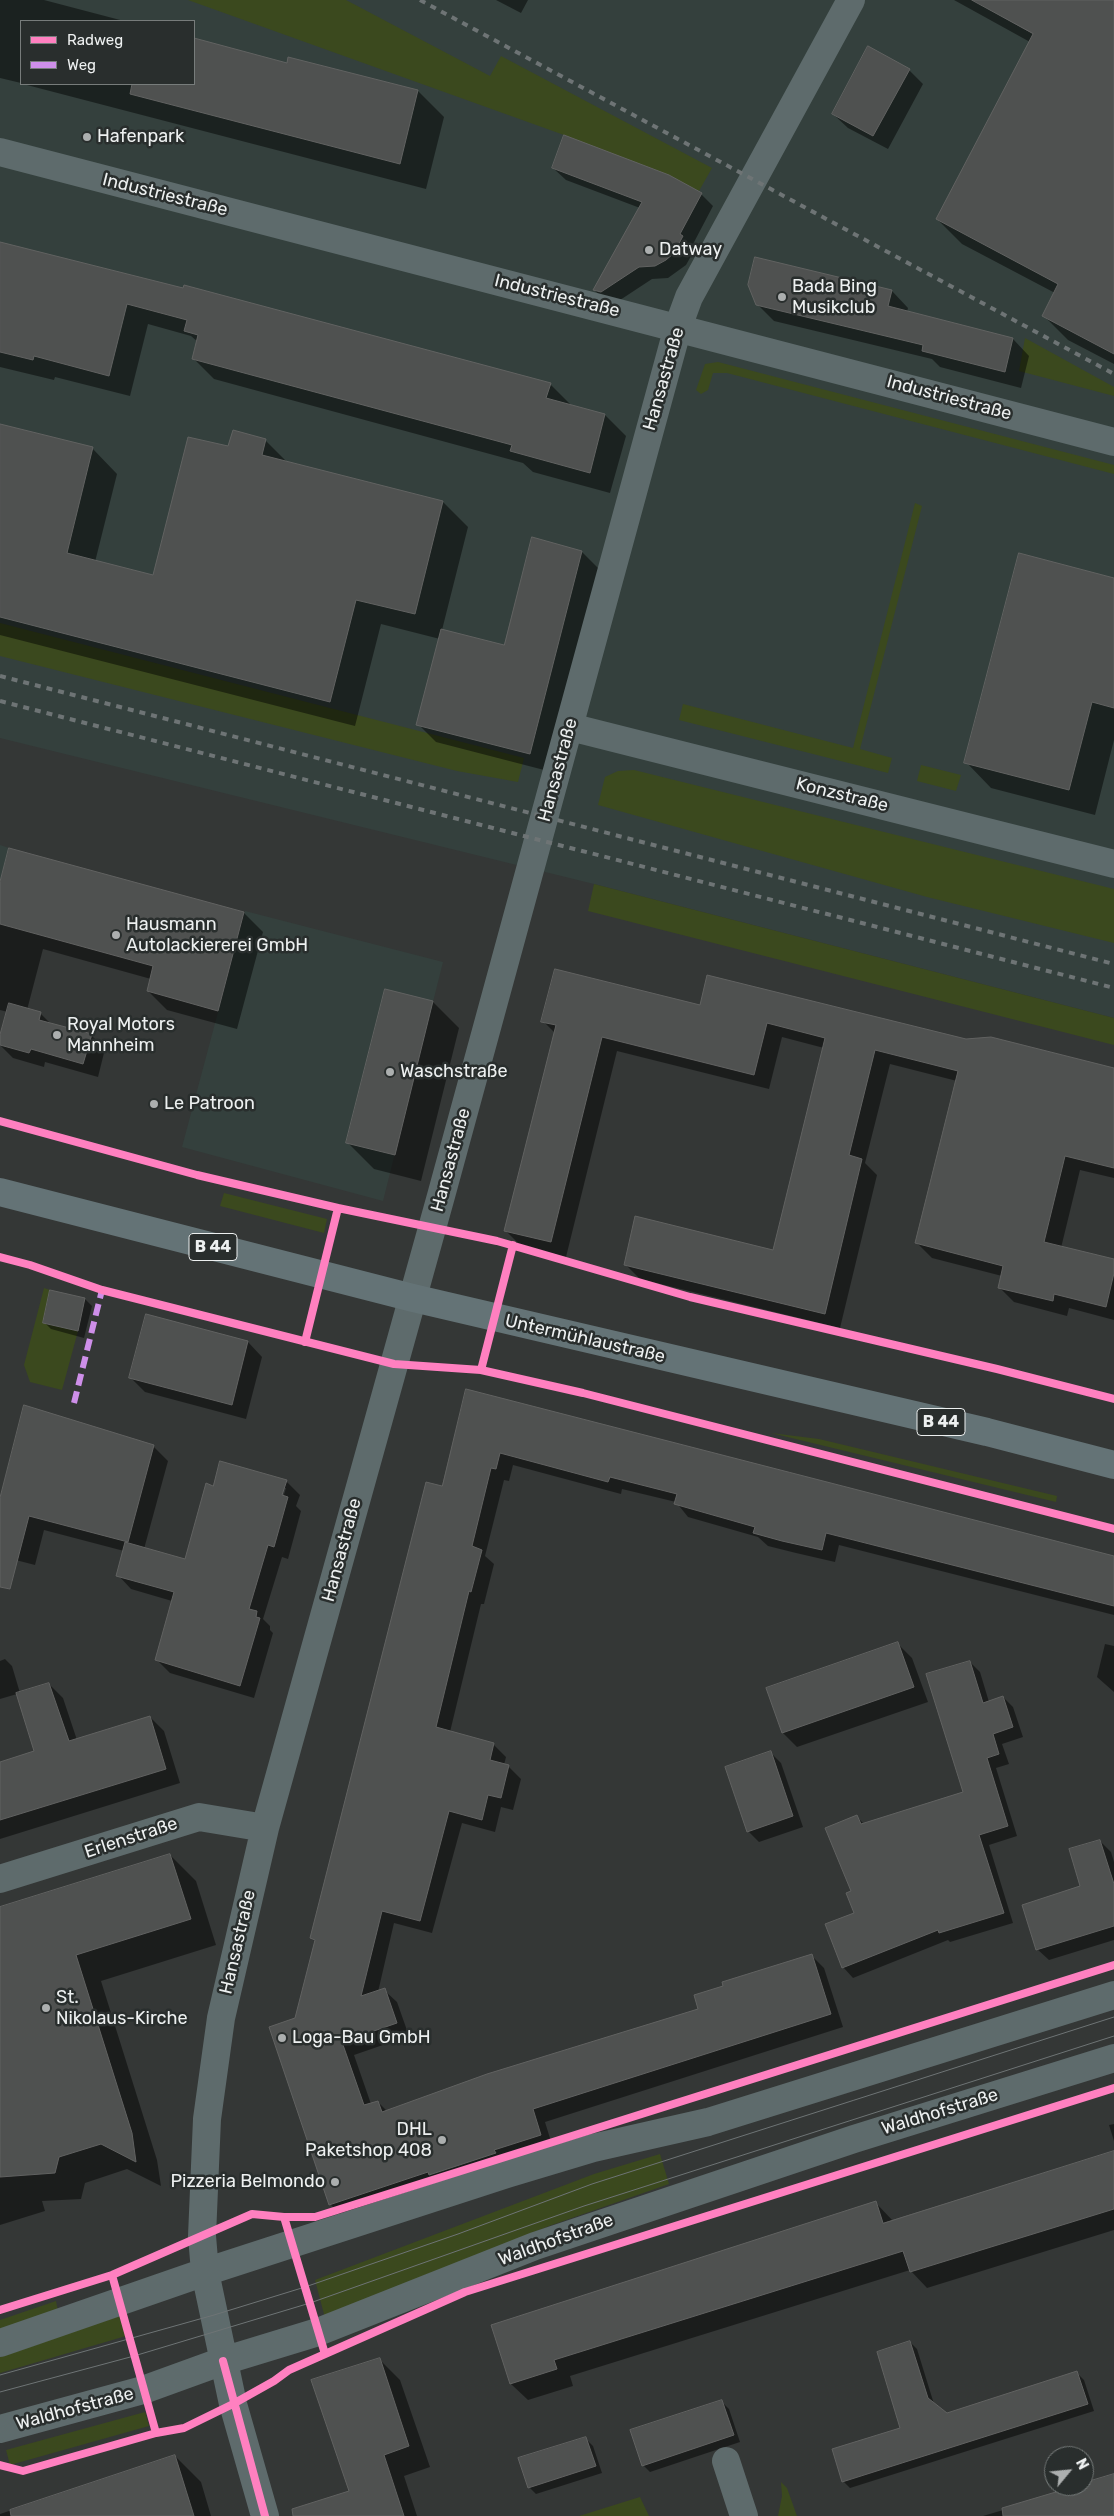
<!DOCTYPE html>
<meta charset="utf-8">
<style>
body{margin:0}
#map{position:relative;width:1114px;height:2516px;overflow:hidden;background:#343736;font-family:Rubik,sans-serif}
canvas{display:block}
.legend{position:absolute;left:20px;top:20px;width:175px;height:65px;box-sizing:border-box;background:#292e2d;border:1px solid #777c7b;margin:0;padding:6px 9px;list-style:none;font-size:15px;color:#edf0f0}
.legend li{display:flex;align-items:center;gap:10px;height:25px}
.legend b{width:25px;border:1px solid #777c7b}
.north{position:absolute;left:1044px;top:2446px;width:50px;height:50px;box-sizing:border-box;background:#292e2d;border:1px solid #777c7b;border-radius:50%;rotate:62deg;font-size:14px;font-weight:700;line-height:20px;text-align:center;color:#edf0f0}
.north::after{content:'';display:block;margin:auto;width:18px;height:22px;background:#acafaf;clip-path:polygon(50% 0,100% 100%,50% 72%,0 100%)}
</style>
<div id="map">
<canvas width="1114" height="2516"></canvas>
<ul class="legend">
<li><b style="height:6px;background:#ff80c0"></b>Radweg</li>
<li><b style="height:6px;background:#ce8fe9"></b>Weg</li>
</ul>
<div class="north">N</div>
</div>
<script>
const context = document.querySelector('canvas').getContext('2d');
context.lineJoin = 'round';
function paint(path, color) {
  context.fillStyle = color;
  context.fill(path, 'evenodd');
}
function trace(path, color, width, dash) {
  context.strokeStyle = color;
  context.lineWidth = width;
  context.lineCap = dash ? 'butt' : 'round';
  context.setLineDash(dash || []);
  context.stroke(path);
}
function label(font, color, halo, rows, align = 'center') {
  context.font = font + ' Rubik,sans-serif';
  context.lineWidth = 5;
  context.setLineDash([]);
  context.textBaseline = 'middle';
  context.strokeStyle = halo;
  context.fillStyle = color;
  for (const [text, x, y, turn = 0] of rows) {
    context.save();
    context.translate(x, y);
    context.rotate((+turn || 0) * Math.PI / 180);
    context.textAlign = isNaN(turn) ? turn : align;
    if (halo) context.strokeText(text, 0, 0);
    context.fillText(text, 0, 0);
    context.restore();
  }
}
paint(new Path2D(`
 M0,0h1114v1018l-520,-134 -594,-146zM21,21h173v63h-173z
 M0,845l9,3 -9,34z
 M245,911l198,51 -60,239 -201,-54z`), '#34403d');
paint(new Path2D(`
 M188,0h158l144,76 11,-20 211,112 -13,23 -135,-56z
 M1025,338l89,49v9l-95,-25z
 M718,362l396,103v9l-387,-101h-14l-5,17 -7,4 -5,-4 9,-26z
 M915,503l7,3 -62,243 32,9 -4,15 -209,-53 4,-16 170,44z
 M0,623l524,135 -6,24 -61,-11 -457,-115z
 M921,765l40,10 -5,16 -39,-10z
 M634,770l480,119v54l-187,-46 -329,-92 7,-28 13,-6z
 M594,884l520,134v27l-526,-134z
 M224,1193l103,26 -3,14 -104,-27z
 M44,1288l6,2 -7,33 35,8 -16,59 -32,-8 -6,-17z
 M771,1433l48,6 238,57 -1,6z
 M660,2154l9,30 -120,42 -224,92 -10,-38 279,-106z
 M56,2301l2,10 -58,21v-12z
 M119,2316l7,20 -126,37v-16z
 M145,2412l4,14 -139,39 -4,-15z
 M781,2482l6,6 10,28h-19l4,-20z
 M640,2497l9,19h-70z`), '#3b491e');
paint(new Path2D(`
 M0,0h44l80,21h-103v62l-21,-5z
 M496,0h32l-7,13z
 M954,0h160v364l-46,-24 -24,-24 11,-23 -93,-49 -25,-25 93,-177z
 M194,40l94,24 130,27 26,26 -18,72 -403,-105h171z
 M909,70l14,14 -35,65 -40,-21 -15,-14z
 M553,168l148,26 12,12 -21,40 3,3 -9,16 -18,13 -16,1 -38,25 -7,-2 -13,-12 46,-82 -74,-28z
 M0,243l550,141 21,21 34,10 21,21 -16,57 -77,-21 -10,-9 -309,-84 -21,-21 5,-16 -7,-6 -43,-12 -18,72 -75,-19 -1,3 -54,-13z
 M892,291l16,17 -1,4 106,27 16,17 -8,32 -81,-21 -8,-8 -158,-38 -17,-17z
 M0,425l92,23 25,26 -22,88 59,15 75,-129 36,-8 24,24 154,38 25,25 -26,103 63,17 77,-95 18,18 -52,201 -112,-29 -18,-18 22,-85 -59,-15 -26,102 -355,-91z
 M1114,579v161l-19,75 -104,-27 -25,-26z
 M0,887l244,26 19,19 -26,97 -70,-19 -19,-19 3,-12 -108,-30 -16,61 13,3 11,11 40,11 14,14 -7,28 -53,-15 -1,5 -31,-9 -13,-13 8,-33 -8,-2z
 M433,1002l26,26 -38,153 -47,-12 -26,-26z
 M700,1006l266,35 148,29v108l-34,-8 -19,78 53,12v60l-45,-12 -2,8 -53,-14 -15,-15 3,-11 -70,-18 -15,-15 40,-162 -67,-17 -25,99 12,12 -37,153 -200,-49 -15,-15 149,-12 50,-204 -42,-11 -13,52 -152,-38 -51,206 -45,-11 -15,-15 49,-198 -12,-12z
 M85,1299l7,7 -8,32 -33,-9 -7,-7z
 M248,1342l14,15 -16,62 -101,-27 -14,-14z
 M467,1391l647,167v57l-275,-70 -4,17 -39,-9 -28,-7 -10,-9 -70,-20 -12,-15 -54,-13 -1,5 -108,-29 -4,16 -5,-1 -19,76 9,8 -10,40h-3l-31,128 43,12 13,13 -2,8 4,1 13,13 -8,31 -12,-3 -6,25 -33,-9 -30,110 -38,-10 -16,69 6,-2 13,12 12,34 -55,19 17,49 7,-2 9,9 313,-102 25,-22 86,-32 13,13 19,59 -298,95 8,26 -210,69 -13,-13 -34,-185 20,-77 -5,-4 132,-450z
 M25,1407l128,39 15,15 -24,88 42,11 28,-73 72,-6 14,14 -4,11 5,5 -13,48 -6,-2 -19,62 7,7v4l3,3 -19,65 -84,-25 -14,-14 16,-58 -41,-12 -13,-14 6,-24 -80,-21 -9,35 -31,-8 -4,-4v-50zM283,1488h3l-4,13 -3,-1z
 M898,1644l14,14 16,44 -131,45 -14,-14z
 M1105,1644l9,2v46l-17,-15z
 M5,1659l7,7 8,27 29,-9 14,14 14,42 73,-23 14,14 16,52 -180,56v-76l36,-11 -19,-58 -17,5v-38z
 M970,1662l10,10 9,30 14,-5 10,10 10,30 -21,7 7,20 -13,4 21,68 -28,9 24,78 -63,19 -2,-2 -95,38 -10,-11 13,-53 -4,-22 5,-75 7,7 101,-31z
 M771,1753l10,10 22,64 -44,15 -11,-11z
 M1100,1841l11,11 3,10v78l-65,20 -12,-11 45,-62z
 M170,1855l26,26 20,64 -115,36 56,179 4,26 -34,-17 -42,14 -4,16 -39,2 3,10 -45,14v-317z
 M1114,2124v17l-5,-16z
 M1114,2171v59l-187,58 -17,-18 -340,106 3,10 -45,14 -17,-16 -18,-58 383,-123 17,18z
 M910,2342l7,7 17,55 13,10 130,-41 7,7 10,31 -244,77 -7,-7 59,-53z
 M379,2359l21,21 30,87 -26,9 13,40h-66v-24z
 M722,2402l7,7 11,33 -90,30 -7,-7z
 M586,2439l7,7 9,27 -66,21 -7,-7z
 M175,2456l26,26 10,34h-211v-2z
 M1114,2475v41h-131l101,-30z`), '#0007');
const building = new Path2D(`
 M972,0h142v354l-72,-38 16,-32 -122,-65 97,-185z
 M194,38l93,25 1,-6 130,33 -18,74 -270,-70 2,-10h62z
 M868,46l42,23 -37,67 -41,-22z
 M564,135l105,40 33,18 -22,41 3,2 -9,17 -8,7 -11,6 -16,1 -38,25 -8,-2 49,-88 -90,-34z
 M0,242l183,46 1,-3 367,98 -5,15 59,16 -15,59 -80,-22 2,-6 -320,-86 6,-24 -14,-4 3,-11 -60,-16 -18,72 -75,-20 -1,4 -33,-8z
 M755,257l137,33 -4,16 125,32 -8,34 -83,-21 1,-6 -167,-40 -8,-20z
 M0,424l93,23 -26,106 86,22 35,-138 40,9 5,-16 33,9 -4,16 181,46 -28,113 -59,-14 -26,102 -330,-85z
 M532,537l50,14 -52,203 -114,-29 25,-96 63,16z
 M1019,553l95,25v130l-22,-6 -23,88 -105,-27z
 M9,848l235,64 -26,99 -71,-20 6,-25 -153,-42v-42z
 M555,969l145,36 7,-30 259,64 25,-2 123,31v100l-49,-12 -21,86 70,17v14l-8,34 -52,-13 -1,7 -55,-13 5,-22 -88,-23 43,-172 -83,-21 -26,105 13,4 -37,155 -201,-49 11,-49 138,34 52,-212 -58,-15 -13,52 -152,-38 -51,205 -47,-11 52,-206 -15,-3z
 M385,989l48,12 -38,154 -49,-12z
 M9,1003l32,9 -2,8 53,14 -9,30 -52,-15 -2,4 -29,-8v-10z
 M50,1290l35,8 -7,33 -35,-8z
 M146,1314l102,27 -16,64 -103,-27z
 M466,1389l648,167v50l-288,-73 -4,17 -40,-9 -29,-8 2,-6 -81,-23 3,-10 -67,-17 -2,5 -108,-29 -4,16 -5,-1 -19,78 10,4 -11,42 -2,-1 -33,136 58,16 -4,17 19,5 -8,33 -13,-3 -6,25 -33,-9 -29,110 -38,-10 -21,85 24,-8 12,35 -55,19 22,63 14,-4 4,11 105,-38 211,-65 -4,-14 29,-9 -1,-4 90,-28 19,60 -298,95 8,26 -47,15 2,3 -67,22 -1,-3 -99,33 -60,-178 26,-9 20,-78 -5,-2 116,-456 16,4z
 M24,1405l130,40 -26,97 -99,-26 -19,73 -10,-2v-89z
 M220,1461l67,19 -5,15 6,2 -14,50 -6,-2 -19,64 8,2 -1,6 4,1 -20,68 -85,-26 19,-68 -58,-16 9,-34 60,17 21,-76 7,3z
 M898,1642l16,45 -132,46 -16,-45z
 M970,1661l13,42 20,-7 10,31 -20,7 6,20 -12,4 21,68 -29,9 25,78 -65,20 -1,-3 -96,38 -17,-44 29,-11 -8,-20 5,-2 -26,-63 32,-13 4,9 102,-32 -37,-118z
 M49,1683l20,58 81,-25 16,53 -166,51v-58l34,-11 -18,-58z
 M771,1751l22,65 -46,16 -22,-65z
 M1100,1840l14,44v42l-78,24 -14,-45 58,-19 -11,-37z
 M170,1854l21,65 -115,36 56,178 4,29 -35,-18 -42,13 -4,16 -55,4v-270z
 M1114,2151v58l-204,63 -7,-21 -349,109 3,9 -47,15 -19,-59 385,-124 7,22z
 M910,2341l18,57 19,15 130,-42 11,33 -246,78 -10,-33 68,-21 -23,-76z
 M380,2358l29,88 -25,9 20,61h-111l-1,-7 57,-18 -38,-111z
 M722,2400l12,35 -92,31 -12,-36z
 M586,2437l10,29 -68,22 -10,-30z
 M175,2455l19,61h-183l-1,-6z
 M1114,2474v42h-111l-1,-8 74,-22h8v-3z`);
paint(building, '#4f5150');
trace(building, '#616261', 1);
trace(new Path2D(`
 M0,152l1114,290
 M570,727l544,137
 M0,1879l199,-62 66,11
 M0,2343l205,-71 302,-98 86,-26 115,-26 406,-127
 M0,2429l143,-39 80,-29 95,-29 217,-86 319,-107 260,-81
 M726,2461l18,55
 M265,2516l-32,-112 -28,-132 -3,-36 5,-117 14,-101 44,-190 176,-632 237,-869 11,-30 162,-297`), '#5e6b6c', 28);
trace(new Path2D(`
 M0,1192l413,106 574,134 127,33`), '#647376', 28);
trace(new Path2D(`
 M0,2375l214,-60 91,-28 153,-53 134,-50 522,-167
 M0,2392l134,-36 176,-53 274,-97 530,-170`), '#6e7475', 1);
trace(new Path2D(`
 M420,0l694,374
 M0,676l1114,288
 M0,701l1114,287`), '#6e7475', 4, [6, 6]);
trace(new Path2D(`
 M74,1403l28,-113`), '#ce8fe9', 6, [12, 6]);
trace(new Path2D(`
 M0,1121l197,54 141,33 159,33 193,56 307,72 117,30
 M0,1257l30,8 72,25 292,74 87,6 102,23 531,136
 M305,1342l33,-134
 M481,1370l32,-125
 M284,2217l41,137
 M112,2275l44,158
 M0,2310l112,-35 140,-61 32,3h31l799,-252
 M223,2361l42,155
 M0,2465l23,6 133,-38 28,-5 49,-24 41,-23 15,-11 176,-78 649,-204`), '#ff80c0', 8);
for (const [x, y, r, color] of [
 [87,137,5,"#acafaf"],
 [649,250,5,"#acafaf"],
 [782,297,5,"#acafaf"],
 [116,935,5,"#acafaf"],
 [57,1035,5,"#acafaf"],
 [390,1072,5,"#acafaf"],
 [154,1104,5,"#acafaf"],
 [46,2008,5,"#acafaf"],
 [282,2038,5,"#acafaf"],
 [442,2140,5,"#acafaf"],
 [335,2182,5,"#acafaf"]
]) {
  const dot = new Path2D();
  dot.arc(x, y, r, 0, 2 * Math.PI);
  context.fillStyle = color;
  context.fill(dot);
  trace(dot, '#292e2d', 2);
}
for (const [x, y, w] of [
 [213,1247,48],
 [941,1422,48]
]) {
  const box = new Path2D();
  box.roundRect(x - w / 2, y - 13.5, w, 27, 4);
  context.fillStyle = '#292e2d';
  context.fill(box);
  trace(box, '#edf0f0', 1);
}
label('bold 16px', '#edf0f0', null, [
 ["B 44",213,1247],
 ["B 44",941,1422]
]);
label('18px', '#edf0f0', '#292e2d', [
 ["Hafenpark",97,137],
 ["Datway",659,250],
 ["Bada Bing",792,287],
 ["Musikclub",792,308],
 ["Hausmann",126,925],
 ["Autolackiererei GmbH",126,946],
 ["Royal Motors",67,1025],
 ["Mannheim",67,1046],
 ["Waschstraße",400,1072],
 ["Le Patroon",164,1104],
 ["St.",56,1998],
 ["Nikolaus-Kirche",56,2019],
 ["Loga-Bau GmbH",292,2038],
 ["DHL",432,2130,"right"],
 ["Paketshop 408",432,2151,"right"],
 ["Pizzeria Belmondo",325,2182,"right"]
], 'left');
label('18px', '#edf0f0', '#292e2d', [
 ["Industriestraße",165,195,14],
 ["Industriestraße",557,296,14],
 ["Hansastraße",664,379,-74],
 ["Industriestraße",949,398,15],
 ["Hansastraße",558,770,-75],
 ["Konzstraße",842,795,14],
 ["Hansastraße",451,1160,-75],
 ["Untermühlaustraße",585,1339,13],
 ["Hansastraße",342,1550,-75],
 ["Erlenstraße",131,1838,-18],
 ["Hansastraße",238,1942,-77],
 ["Waldhofstraße",940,2112,-17],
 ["Waldhofstraße",556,2240,-20],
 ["Waldhofstraße",75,2409,-15]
]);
</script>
